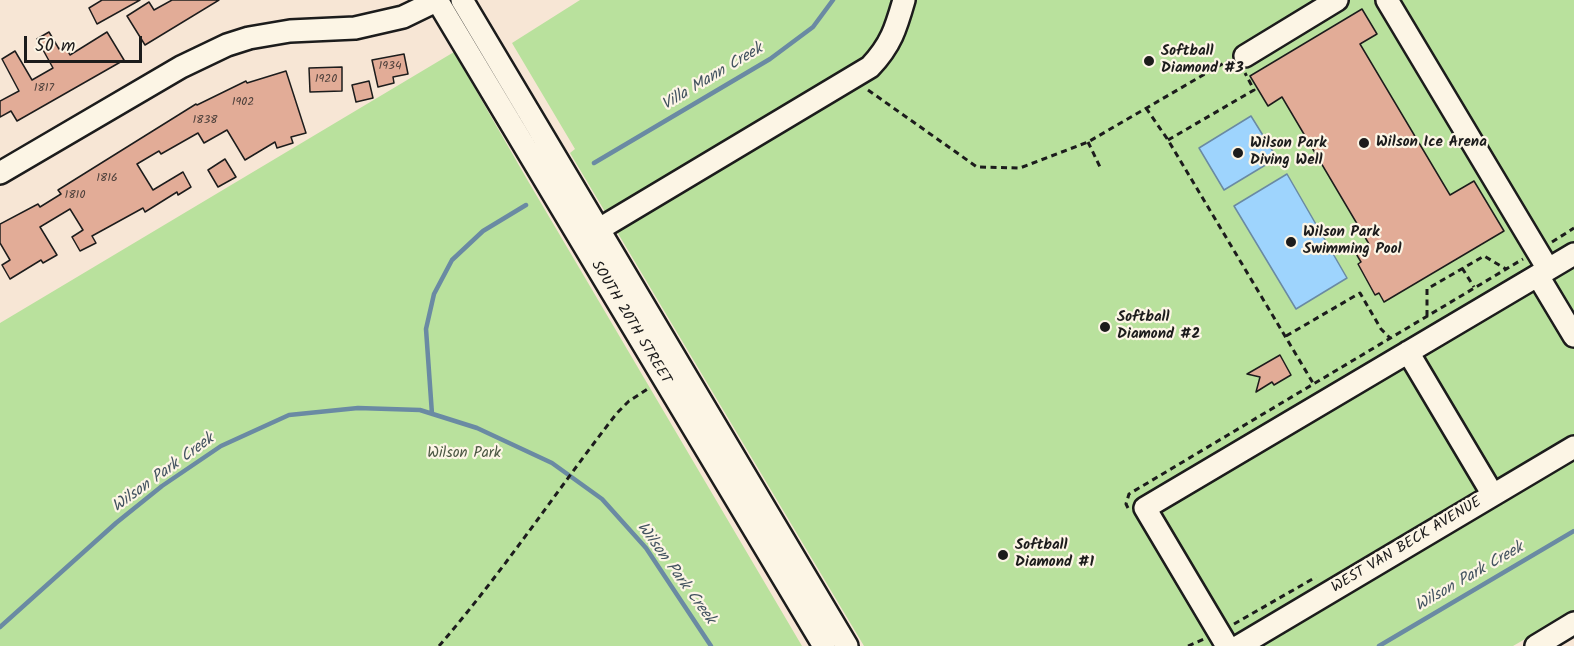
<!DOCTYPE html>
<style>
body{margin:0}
#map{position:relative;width:1574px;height:646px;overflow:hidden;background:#f7e6d5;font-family:Kalam,sans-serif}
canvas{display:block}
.scale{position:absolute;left:24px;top:36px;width:118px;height:27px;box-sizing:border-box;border:3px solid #1c1c1c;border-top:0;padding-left:8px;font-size:18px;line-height:21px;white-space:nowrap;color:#1c1c1c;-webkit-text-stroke:4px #fcf5e5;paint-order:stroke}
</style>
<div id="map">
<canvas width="1574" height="646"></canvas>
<div class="scale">50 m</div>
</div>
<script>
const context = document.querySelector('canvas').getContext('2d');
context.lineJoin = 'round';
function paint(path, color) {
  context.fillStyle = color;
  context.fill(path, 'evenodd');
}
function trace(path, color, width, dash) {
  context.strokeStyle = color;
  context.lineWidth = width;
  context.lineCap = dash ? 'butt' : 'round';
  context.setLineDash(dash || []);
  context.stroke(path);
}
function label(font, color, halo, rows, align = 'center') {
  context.font = font + ' Kalam,sans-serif';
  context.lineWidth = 4.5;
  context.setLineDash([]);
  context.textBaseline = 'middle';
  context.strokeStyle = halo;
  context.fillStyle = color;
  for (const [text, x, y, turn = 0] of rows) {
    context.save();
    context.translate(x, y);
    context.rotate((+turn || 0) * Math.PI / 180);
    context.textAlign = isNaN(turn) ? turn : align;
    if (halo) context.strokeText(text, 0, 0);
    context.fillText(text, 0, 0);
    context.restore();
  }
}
paint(new Path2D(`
 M580,0h994v611l-61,35h-649l-294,-493 5,-4 -63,-106z
 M454,52l74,129 274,465h-802v-323z`), '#b9e19d');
const water = new Path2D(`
 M1251,116l26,42 -53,32 -25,-42z
 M1287,174l60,104 -51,31 -62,-103z`);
paint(water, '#9ed4fd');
trace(water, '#6a8aa3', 1.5);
trace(new Path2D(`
 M594,163l176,-104 43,-32 20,-27
 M432,414l-6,-85 8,-35 18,-34 31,-29 43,-26
 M0,627l116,-104 46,-37 59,-40 68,-31 69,-7 62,2 57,18 75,35 50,36 44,49 65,98
 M1379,646l195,-115`), '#6a8aa3', 4.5);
const building = new Path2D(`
 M102,0h38l-43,24 -8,-16z
 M172,0h47l-74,45 -18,-29 22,-14 5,8z
 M1362,9l15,25 -17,10 90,151 24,-14 30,50 -120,71 -5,-9 -4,2 -17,-31 3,-2 -6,-10 14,-8 -87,-147 -14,9 -18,-30z
 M49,32l10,17 6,-3 5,9 37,-23 17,28 -107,61 -6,-10 -11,6v-16l19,-10 -17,-32 13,-8 17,29 21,-12 -16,-29z
 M404,54l4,20 -15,3 1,6 -16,4 -6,-27z
 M342,67v24l-32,1 -1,-24z
 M286,71l20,62 -15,4 2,6 -16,5 -2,-6 -30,18 -18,-30 -23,13 -6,-10 -37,21 -2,-3 -22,13 16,26 30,-18 8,15 -13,8 -1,-3 -32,20 -2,-4 -51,28 4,7 -16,8 -8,-14 11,-7 -13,-21 -30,18 17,28 -14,8 -2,-3 -31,19 -8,-14 8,-5 -10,-17v-19l38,-20 2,3 21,-13 -3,-4 138,-86 1,1 49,-24 1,2z
 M369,81l4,17 -17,4 -4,-17z
 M225,159l11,18 -18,10 -10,-17z
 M1280,355l11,20 -17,10 -2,-3 -16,10 4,-15 -13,-3z`);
paint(building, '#e2ac97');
trace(building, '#1c1c1c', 1.5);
const minor = new Path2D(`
 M437,0l387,646
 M462,0l385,646
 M1387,0l161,269
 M1245,56l92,-56
 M0,173l181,-106 46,-22 22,-7 41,-7 65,-3 48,-11 35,-17
 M586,237l284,-170c21,-22 26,-39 34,-67
 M1538,276l36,60
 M1408,352l85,143
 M1227,646l-82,-138 429,-254
 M1239,646l335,-199
 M1536,646l38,-23`);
trace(minor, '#1c1c1c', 26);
trace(new Path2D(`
 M868,90l109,77 43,1 68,-26 141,-82
 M1146,108l22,32 145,243
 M1168,140l86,-50 -9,-17
 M1088,142l12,25
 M1552,242l22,-14
 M1462,268l12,19
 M1427,316v-27l57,-33 22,13
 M1286,336l74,-43 21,36 9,9
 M1128,508l-2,-4 3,-10 394,-235
 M1234,624l82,-47
 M439,646c64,-74 118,-156 178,-233l12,-12 20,-13
 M1188,646l16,-7`), '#1c1c1c', 3, [6, 4.5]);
trace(minor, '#fcf5e5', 21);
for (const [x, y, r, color] of [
 [1149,61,6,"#1c1c1c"],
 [1364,143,6,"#1c1c1c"],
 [1238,153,6,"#1c1c1c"],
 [1291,242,6,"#1c1c1c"],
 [1105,327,6,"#1c1c1c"],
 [1003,555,6,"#1c1c1c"]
]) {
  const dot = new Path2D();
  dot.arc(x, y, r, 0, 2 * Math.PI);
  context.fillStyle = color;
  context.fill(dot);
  trace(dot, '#fcf5e5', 2);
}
label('12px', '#4e403b', null, [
 ["1934",390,67],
 ["1920",326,80],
 ["1817",44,89],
 ["1902",243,103],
 ["1838",205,121],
 ["1816",107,179],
 ["1810",75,196]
]);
label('bold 15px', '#1c1c1c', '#fcf5e5', [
 ["Softball",1161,52],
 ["Diamond #3",1161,69],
 ["Wilson Ice Arena",1376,143],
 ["Wilson Park",1250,144],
 ["Diving Well",1250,161],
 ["Wilson Park",1303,233],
 ["Swimming Pool",1303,250],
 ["Softball",1117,318],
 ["Diamond #2",1117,335],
 ["Softball",1015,546],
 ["Diamond #1",1015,563]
], 'left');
label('15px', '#1c1c1c', '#fcf5e5', [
 ["SOUTH 20TH STREET",630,323,59],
 ["WEST VAN BECK AVENUE",1407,546,-31]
]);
label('15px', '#4b5743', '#fcf5e5', [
 ["Wilson Park",464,454]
]);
label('italic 16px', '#435360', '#fcf5e5', [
 ["Villa Mann Creek",713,78,-31],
 ["Wilson Park Creek",164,474,-36],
 ["Wilson Park Creek",675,574,54],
 ["Wilson Park Creek",1470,578,-30]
]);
</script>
